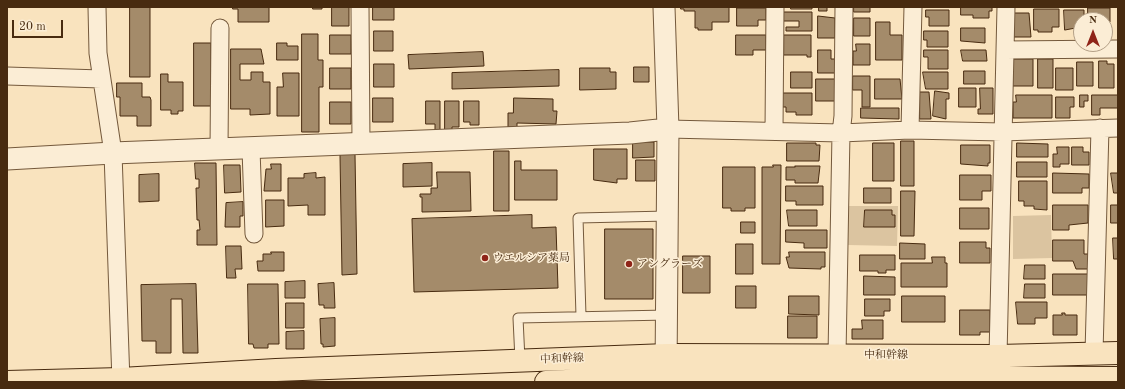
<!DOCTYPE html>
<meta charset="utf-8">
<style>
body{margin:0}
#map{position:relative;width:1125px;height:389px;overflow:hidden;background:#f9e3be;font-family:"Old Standard TT",serif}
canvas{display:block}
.frame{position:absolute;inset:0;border:8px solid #482b10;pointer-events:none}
.north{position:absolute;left:1073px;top:12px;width:40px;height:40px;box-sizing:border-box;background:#fbedd5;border:1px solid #b39f86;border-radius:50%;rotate:0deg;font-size:11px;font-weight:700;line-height:16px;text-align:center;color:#482b10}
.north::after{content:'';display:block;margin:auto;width:14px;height:18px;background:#8f2418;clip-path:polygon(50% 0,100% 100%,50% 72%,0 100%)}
.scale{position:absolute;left:12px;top:20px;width:51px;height:18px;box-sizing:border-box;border:2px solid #482b10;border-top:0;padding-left:5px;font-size:12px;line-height:14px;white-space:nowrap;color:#482b10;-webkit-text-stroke:3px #fbedd5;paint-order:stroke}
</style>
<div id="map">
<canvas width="1125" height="389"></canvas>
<div class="frame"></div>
<div class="north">N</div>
<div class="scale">20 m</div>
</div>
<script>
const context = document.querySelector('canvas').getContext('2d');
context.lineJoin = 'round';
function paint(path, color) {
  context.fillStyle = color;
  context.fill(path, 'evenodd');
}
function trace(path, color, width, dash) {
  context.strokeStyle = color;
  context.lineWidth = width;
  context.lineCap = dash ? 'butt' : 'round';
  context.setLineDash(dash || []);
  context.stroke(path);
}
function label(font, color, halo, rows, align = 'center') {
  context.font = font + ' "Old Standard TT","Noto Serif JP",serif';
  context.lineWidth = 3;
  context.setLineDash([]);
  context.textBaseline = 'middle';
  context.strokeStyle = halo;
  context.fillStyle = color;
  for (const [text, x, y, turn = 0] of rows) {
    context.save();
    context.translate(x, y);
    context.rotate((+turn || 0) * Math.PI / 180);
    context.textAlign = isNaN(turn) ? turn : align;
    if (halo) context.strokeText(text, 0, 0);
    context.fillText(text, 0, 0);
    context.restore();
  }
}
paint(new Path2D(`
 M848,206h50l-1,40 -49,-1z
 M1051,215l1,43 -39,1v-43z`), '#dbc4a0');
const building = new Path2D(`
 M130,7h20v70h-20z
 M233,7h36v15h-31v-13h-5z
 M313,7h9v2h-9z
 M332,7h17v19h-17z
 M373,7h21v13h-21z
 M681,7h48v15h-17v8h-14v-2h-3v-17h-11v-2h-3z
 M791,7h21v2h-21z
 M819,7h8v4h-8z
 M854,7h16v5h-16z
 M961,7h31v4h-3v7h-16v-3h-12z
 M737,8h29v12h-8v6h-21z
 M1088,8h22v14l-22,-2z
 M1034,9h25v18h-7v5h-14v-2h-4z
 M926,10h23v16h-20v-9h-3z
 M1064,10h20v10h-3v7l-16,3z
 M783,12h29v19h-26v-4h13v-6h-16z
 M1014,13h15l2,24h-17z
 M818,16l17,2v20h-17z
 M854,18h16v18h-16z
 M876,22h14v13h12v25h-26z
 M1105,26h6v11h-6z
 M961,28h24v15l-24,-2z
 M374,31h19v20h-19z
 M924,31h24v16h-21v-7h-3z
 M302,34h16v26h5v27h-4v45h-17z
 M330,35h21v19h-21z
 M736,35h30v15h-13v5h-17z
 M784,35h27v22h-4v-2h-23z
 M194,43h17v63h-17z
 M277,43h10v3h11v14h-21z
 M856,44h14v21h-17v-14h3z
 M231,49h30l3,15h-24v16h11v-8h12v10h7v32l-20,1v-6h-19z
 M818,50h13v9h4v14h-17z
 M924,50h24v19h-20v-12h-4z
 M961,50h25l1,11h-24z
 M483,52l1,14 -75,3 -1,-14z
 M1012,59h21v27h-21z
 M1038,59h15v29h-15z
 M1099,61h8v3h7v24h-15z
 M1077,62h16v24h-16z
 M374,64h20v23h-20z
 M634,67h15v15h-15z
 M330,68h21v21h-21z
 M580,68h30v4h6v17l-36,1z
 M1056,68h17v22h-17z
 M559,70v16l-107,3v-16z
 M964,71h21v13h-21z
 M791,72h21v16h-21z
 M923,72h25v17h-22z
 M283,73h16v43h-22v-29h6z
 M161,74h7v8h15v29h-5v3h-7v-4h-10z
 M853,76h17v31h-8v-17h-9z
 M816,79h20v22h-20z
 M875,79h25l2,20h-27z
 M117,83h25v14h8l1,3v26h-14v-10h-17v-19h-3z
 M959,88h17v19h-17z
 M980,88h13v26h-15v-5h2z
 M935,91l14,2v6h-3v20l-13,-3z
 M920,92h9l2,27h-11z
 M781,93h31v22h-16v-3h-10v-5h-5z
 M1016,95h36v23h-39v-16h3z
 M1080,95h8v6h-4v6h-4z
 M1092,95h26v13h-18v7h-8z
 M1056,97h18v10h-4v11h-14z
 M373,98h20v24h-20z
 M514,98l39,1v12h4l-1,13 -39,-1v4h-9v-14h5z
 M426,101h14v29h-5v-6h-9z
 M445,101h14v26h-7v3h-7z
 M464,101h15v24h-9v-3h-6z
 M330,102h21v22h-21z
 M861,108h38v11l-38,-1z
 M901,141h13v45h-13z
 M633,142h21v15l-21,1z
 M787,143h29v2h4l-1,16h-32z
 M873,143h21v38h-21z
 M1017,143l31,1v13h-31z
 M961,145h29v18h-2v3l-27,-2z
 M1057,147h12v17h-9v3h-7v-13h4z
 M1072,147h11v5h6v13h-17z
 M594,149h33v30h-10v4l-23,-3z
 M494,151h15v60h-15z
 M355,154l2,120 -15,1 -2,-120z
 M636,160h19v21h-19z
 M515,161h6v9h36v30h-42z
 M1017,162h30v15h-30z
 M195,163h21l1,82h-20v-15h3l-1,-10h-2l-1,-32h3v-9h-3z
 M432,163v23l-29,1v-23z
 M271,164h10v27h-17l2,-22h5z
 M224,165h16l1,27 -16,1z
 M773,165h8l-1,99h-18v-97h11z
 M795,166h25l-2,17h-23v-3h-9v-13h9z
 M723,167h32v41h-10v3h-14v-3h-8z
 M437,172h33l1,39 -49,1v-15h-2v-3h11v-6h6z
 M316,173v5l9,-1v38h-17v-10l-20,1v-28h16v-4z
 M1053,173l36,1v14h-7v5h-29z
 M1111,173h7v20h-4z
 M159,174v27l-20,1v-27z
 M960,175h31v16h-9v9h-22z
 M1019,181h28v29l-13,-1v-3h-10v-5h-5z
 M786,186h37v19h-27v-4h-10z
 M864,188h27v15h-27z
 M901,191h14l-1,45h-13z
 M266,200h18v26l-18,1z
 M243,202v14h-3v11h-15l1,-24z
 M1053,205h35v18l-19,2v5h-16z
 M1111,205h7v21v-3h-7z
 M960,208h29v21h-29z
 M787,210h30v16h-28z
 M865,210h27v5h3v12h-31z
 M532,215v13l24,-1 2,61 -144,4 -2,-73z
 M741,222h14v11h-14z
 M605,229h48v70h-48z
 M786,230h41v18h-23v-5l-18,-1z
 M1113,238h5v21h-4z
 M1053,240h31v14h5v15h-13l-3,-8h-20z
 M960,242h26v6h4v15h-30z
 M900,243l25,1v15h-25z
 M736,244h17v30h-17z
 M226,246h15l1,23h-7l1,9h-9z
 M271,252h13v19h-26l-1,-10h6v-7h8z
 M789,252h36v15h-4v2l-32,-1 -3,-11h3z
 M860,255h35v15h-9v3h-8v-2h-18z
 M683,256h27v37h-27z
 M932,257h13v6h2v24h-46v-24h31z
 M1025,265h20v14h-21z
 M1053,274h36v21h-36z
 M864,276l31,1v18h-31z
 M305,281v17h-20v-16z
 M334,283l1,25h-11v-3h-5l-1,-21z
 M196,284l2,69h-15l-1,-54h-11v54h-15v-12h-14l-1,-56z
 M248,284h30l1,60h-11v4h-14l-1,-4h-4z
 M1025,284h20v14h-21z
 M736,286h20v22h-20z
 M789,296h30v19l-30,-1z
 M902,296h43v26h-43z
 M865,299h25v12h-6v5h-19z
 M1016,302h31v16h-12v6h-17z
 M286,303h18v25h-18z
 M960,310h30v22h-10v3h-20z
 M1062,313h3v2h12v20h-24v-20h9z
 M788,316h29v22h-29z
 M335,318v28l-12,1v-3h-2l-1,-25z
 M862,320h21v19h-31v-10h10z
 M304,331v18h-18v-17z`);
paint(building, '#a48b6a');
trace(building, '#482b10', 1);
const service = new Path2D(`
 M581,316l-3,-98 90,-2
 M520,360l-2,-42 150,-3`);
const minor = new Path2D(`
 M97,7l1,46 15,100 8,229
 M360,7l1,137
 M1005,50l113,-1
 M7,76l94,3
 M668,129l173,4 69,-3 92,2 116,-4
 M910,130l3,-123
 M774,131l1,-124
 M251,149l3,85
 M219,150l1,-122
 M1094,353l6,-225
 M837,355l4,-222 2,-17 1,-109
 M998,356l8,-349`);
const tertiary = new Path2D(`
 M664,7l4,122 -2,242
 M7,159l106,-6 517,-20 38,-4`);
const primary = new Path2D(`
 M7,382l114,-3 155,-9 391,-15 331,1 120,-3
 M546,382l120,-6 452,2`);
trace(service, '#74593c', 11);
trace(minor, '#74593c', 19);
trace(tertiary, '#74593c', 23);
trace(primary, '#482b10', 24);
trace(service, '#fbedd5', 9);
trace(minor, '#fbedd5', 17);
trace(tertiary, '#fbedd5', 21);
trace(primary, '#f9e3be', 22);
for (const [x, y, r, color] of [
 [485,258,4,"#8f2418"],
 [629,264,4,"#8f2418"]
]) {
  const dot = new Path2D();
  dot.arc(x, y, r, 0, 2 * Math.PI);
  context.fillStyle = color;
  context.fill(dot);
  trace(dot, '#fbedd5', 1.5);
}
label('11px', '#482b10', '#fbedd5', [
 ["ウエルシア薬局",493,258],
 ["アングラーズ",637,264]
], 'left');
label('11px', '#482b10', '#fbedd5', [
 ["中和幹線",886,355],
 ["中和幹線",562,359,-2]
]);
</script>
